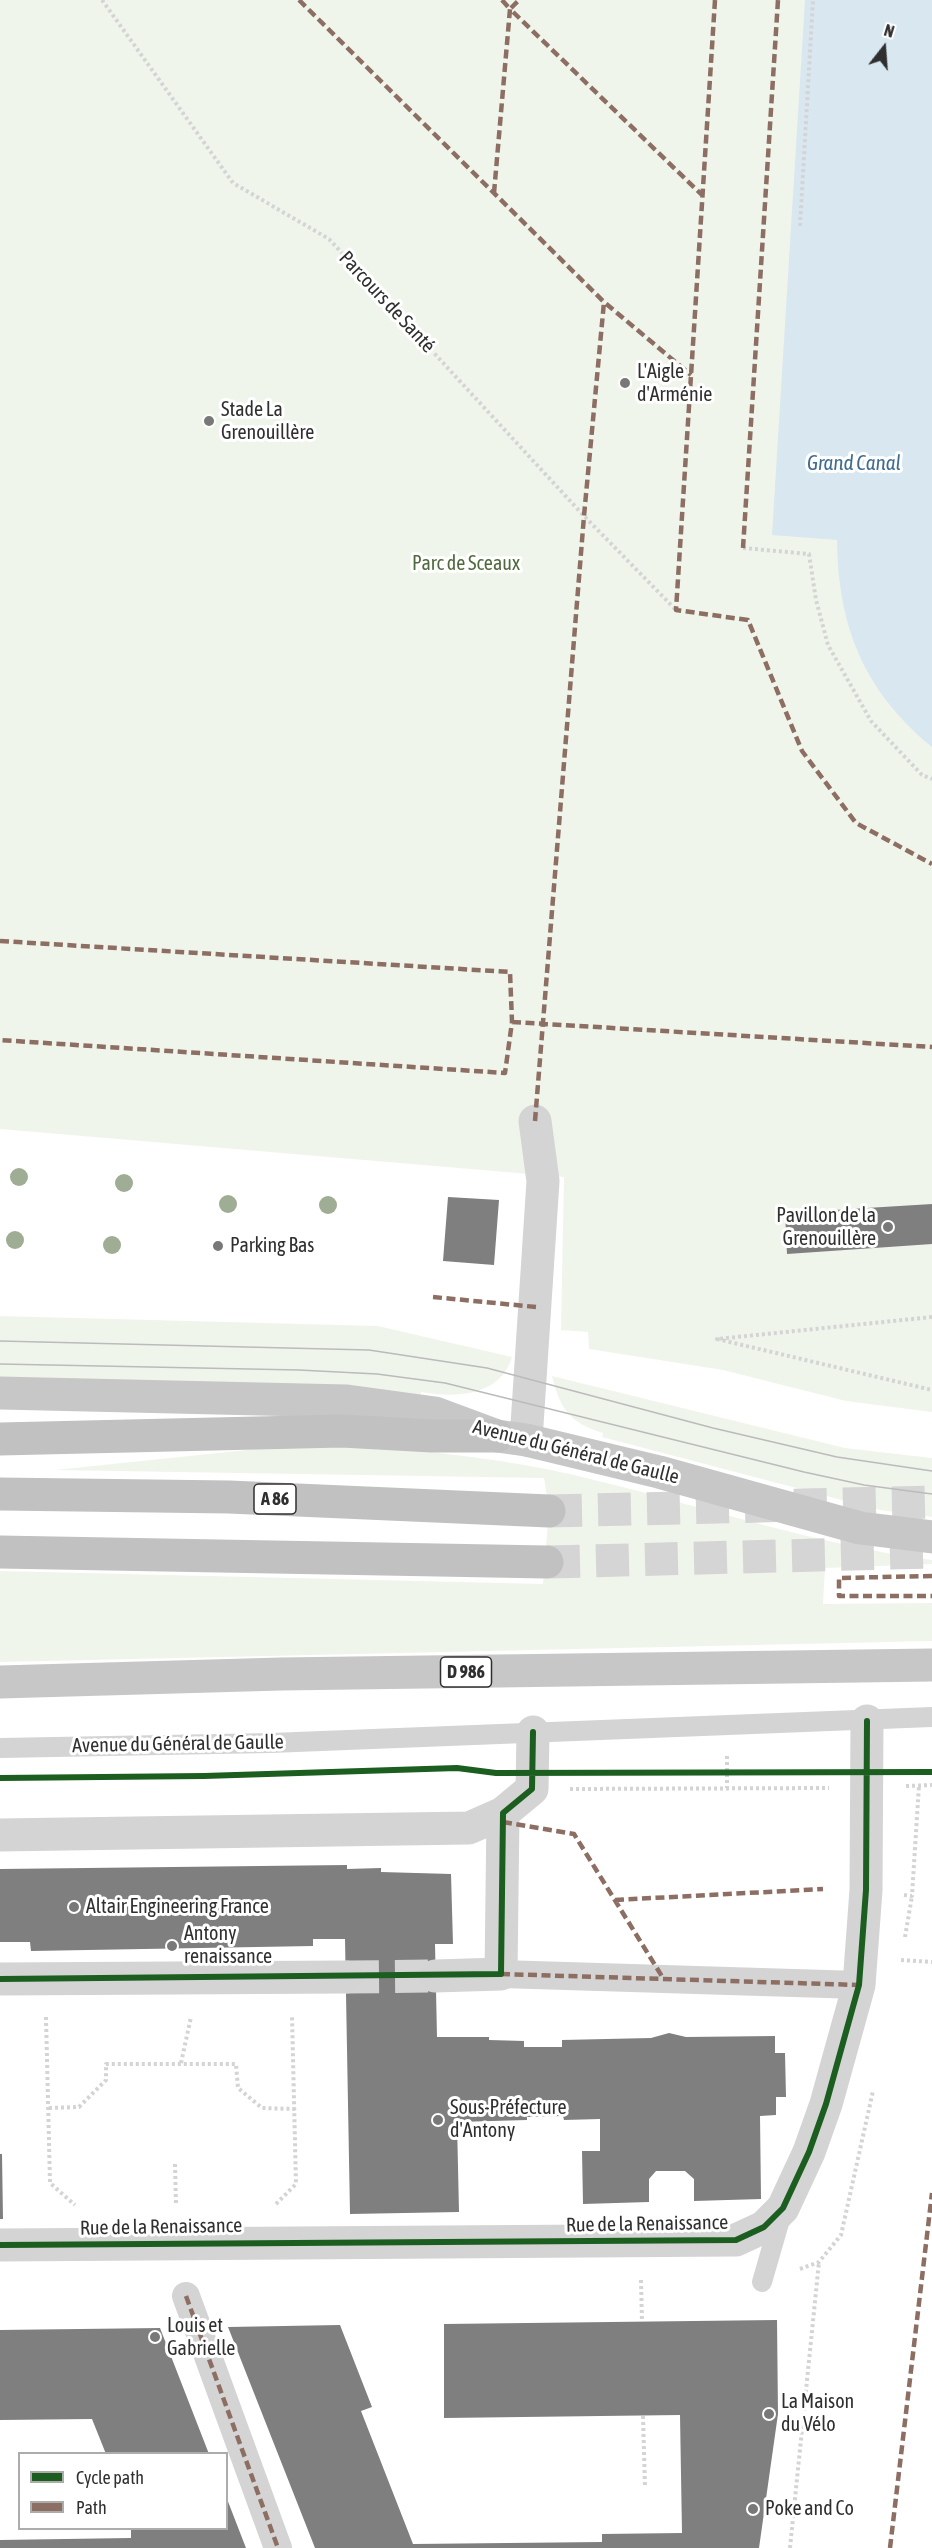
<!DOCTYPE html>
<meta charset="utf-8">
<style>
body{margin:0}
#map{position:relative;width:932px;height:2548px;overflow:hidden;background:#fff;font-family:"Asap Condensed",sans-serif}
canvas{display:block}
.legend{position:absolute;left:18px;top:2452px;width:210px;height:78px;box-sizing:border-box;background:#fff;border:2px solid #acacac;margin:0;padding:8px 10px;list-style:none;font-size:18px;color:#2f2f2f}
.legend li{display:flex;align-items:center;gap:12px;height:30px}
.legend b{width:30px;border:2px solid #acacac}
.north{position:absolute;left:854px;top:18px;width:60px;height:60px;-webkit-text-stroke:4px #fff;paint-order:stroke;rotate:17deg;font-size:16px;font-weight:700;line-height:24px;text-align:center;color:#2f2f2f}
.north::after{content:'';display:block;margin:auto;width:21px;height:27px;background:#2f2f2f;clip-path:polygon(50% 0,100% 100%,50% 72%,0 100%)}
</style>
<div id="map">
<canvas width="932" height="2548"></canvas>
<ul class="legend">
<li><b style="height:8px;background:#1b5e20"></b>Cycle path</li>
<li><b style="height:8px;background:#8d6e63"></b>Path</li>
</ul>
<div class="north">N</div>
</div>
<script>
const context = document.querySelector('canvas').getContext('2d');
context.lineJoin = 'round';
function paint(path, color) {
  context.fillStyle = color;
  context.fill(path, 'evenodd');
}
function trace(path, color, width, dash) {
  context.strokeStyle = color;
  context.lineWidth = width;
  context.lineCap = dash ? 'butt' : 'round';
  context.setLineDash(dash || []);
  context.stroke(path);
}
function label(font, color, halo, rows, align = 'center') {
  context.font = font + ' "Asap Condensed",sans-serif';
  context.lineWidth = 6;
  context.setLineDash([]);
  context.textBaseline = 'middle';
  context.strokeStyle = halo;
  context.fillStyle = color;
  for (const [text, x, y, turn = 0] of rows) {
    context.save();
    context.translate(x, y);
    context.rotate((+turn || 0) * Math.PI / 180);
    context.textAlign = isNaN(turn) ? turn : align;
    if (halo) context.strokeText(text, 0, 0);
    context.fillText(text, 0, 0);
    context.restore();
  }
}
paint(new Path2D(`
 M0,0h932v1412l-86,-11 -123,-31 -134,-21 -1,-17 -27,-2 3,-153 -564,-48z
 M0,1316l378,10 134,31c-12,40 -57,41 -91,35l-1,8 -420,-17z
 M552,1376l293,72 87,10v59l-52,-7 -278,-73 1,-4c-33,-10 -43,-24 -51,-57z
 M367,1445c70,8 139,14 207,30 119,28 237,69 358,85v4l-107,4 -2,36 109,-1v38l-932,21v-91l543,13 6,-74 -5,-32 -489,-8 230,-24z`), '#f0f5ec');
paint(new Path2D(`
 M805,0h127v747c-68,-56 -94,-120 -95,-207l-65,-5z`), '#d9e7f1');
paint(new Path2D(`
 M448,1197l51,3 -5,65 -51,-4z
 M932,1204v40l-145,10 -2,-41z
 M347,1865v4l34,-1v4l70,2 2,70h-18l2,93h52v3l35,1v6h38v-7l89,-2 18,-5 17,4 89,-1v17h10l1,44h-10v18l-16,1 1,83 -67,2v-22l-9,-8h-29l-7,8v23l-66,2 -1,-53h18v-32l-36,1 -1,-4 -36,1v3l-70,2 2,90 -109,2 -5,-275h-32v7l-282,5 -1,-9h-30v-73z
 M0,2154h2l1,65h-3z
 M777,2320l1,94 -19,134h-444l-87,-221 112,-2 32,82 -11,4 52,133 189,-2v-8l80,-1 -2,-118 -236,3v-94z
 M160,2328l49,126h-103l-14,-35 -92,1v-90z
 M227,2499l19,49h-246v-8l131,-2v-9h95z`), '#7f7f7f');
trace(new Path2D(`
 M346,1977l89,-1`), '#d5d5d5', 33, [33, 16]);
trace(new Path2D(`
 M549,1511l383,-9
 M547,1562l385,-10`), '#d5d5d5', 33, [33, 16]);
trace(new Path2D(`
 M102,0l131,183 96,56 255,277 92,94
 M800,226l13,-226
 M743,548l66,6 7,46 12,45 43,76 51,54 10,4
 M932,1317l-215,22 215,51
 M727,1756v32
 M906,1786l26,-1
 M570,1789l259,-1
 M904,1895l8,1 7,-111
 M905,1937l7,-41
 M901,1960l31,2
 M46,2017l4,166 25,22
 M181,2063l10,-46
 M49,2108l30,-1 27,-27v-16h130l2,24 24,20 33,1
 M175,2164l1,41
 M276,2204l20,-20 -4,-168
 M800,2269l19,-7 22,-27 32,-144
 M641,2280l1,41
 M643,2416l2,71
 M790,2548l29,-286`), '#d4d4d4', 4, [3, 3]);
trace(new Path2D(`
 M0,1748l271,-5 661,-26
 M762,2282l19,-66`), '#d4d4d4', 20);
trace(new Path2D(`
 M501,1974l358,11
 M186,2296l92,252`), '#d4d4d4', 28);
trace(new Path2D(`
 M526,1440l17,-259 -8,-60
 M0,1835l469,-7 34,-15
 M435,1976l66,-2 2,-161 29,-24 1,-57
 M0,1979l346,-2
 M0,2245l736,-5 28,-13 19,-19 26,-56 17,-48 33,-119 7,-95 1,-169`), '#d4d4d4', 33);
trace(new Path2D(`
 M0,1393l347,8 88,12 62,23 29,4 133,32 201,56 72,9
 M0,1682l281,-8 651,-9`), '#c7c7c7', 33);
trace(new Path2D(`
 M0,1439l342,-8 90,5h65
 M0,1494l229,3 320,14
 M0,1552l547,10`), '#c1c1c1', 33);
trace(new Path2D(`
 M0,1341l369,9 118,18 226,60 124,29 95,14
 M0,1364l299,6 78,4 68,9 359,89 60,13 68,9`), '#bbb', 1.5);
trace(new Path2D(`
 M299,0l305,302 87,73
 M502,0l8,9 9,-9
 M715,0l-39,610 72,10 54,131 54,72 76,41
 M494,193l16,-184 192,186
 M743,548l35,-548
 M0,941l510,31 2,50 -7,51 -505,-33
 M512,1022l420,25
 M535,1121l49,-605 20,-214
 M433,1297l103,10
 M932,1576l-93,2v18h93
 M503,1822l71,12 89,144
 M615,1900l208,-11
 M501,1974l358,11
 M186,2296l92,252
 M890,2548l42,-355`), '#8d6e63', 4.5, [9, 4.5]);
trace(new Path2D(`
 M0,1778l204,-2 253,-8 39,5 436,-1
 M0,1979l501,-5 2,-161 29,-24 1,-57
 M0,2245l736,-5 28,-13 19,-19 26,-56 17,-48 33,-119 7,-95 1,-169`), '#1b5e20', 6);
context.fillStyle = '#9fad94';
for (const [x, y] of [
 [19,1177],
 [124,1183],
 [228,1204],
 [328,1205],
 [15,1240],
 [112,1245]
]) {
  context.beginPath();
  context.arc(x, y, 9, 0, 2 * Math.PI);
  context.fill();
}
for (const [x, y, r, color] of [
 [625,383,6,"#787878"],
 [209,421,6,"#787878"],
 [888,1227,6,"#787878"],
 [218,1246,6,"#787878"],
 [74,1907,6,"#787878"],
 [172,1946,6,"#787878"],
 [438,2120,6,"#787878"],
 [155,2337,6,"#787878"],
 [769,2414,6,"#787878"],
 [753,2509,6,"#787878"]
]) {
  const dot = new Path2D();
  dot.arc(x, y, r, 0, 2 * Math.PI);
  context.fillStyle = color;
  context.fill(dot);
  trace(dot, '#fff', 2);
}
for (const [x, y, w] of [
 [275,1499,42],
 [466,1672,51]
]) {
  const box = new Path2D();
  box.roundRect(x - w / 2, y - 15, w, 30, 4.5);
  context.fillStyle = '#fff';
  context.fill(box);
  trace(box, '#2f2f2f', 1.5);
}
label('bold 18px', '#2f2f2f', null, [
 ["A 86",275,1499],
 ["D 986",466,1672]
]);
label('20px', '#2f2f2f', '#fff', [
 ["Parcours de Santé",387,302,47],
 ["Avenue du Général de Gaulle",576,1452,14],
 ["Avenue du Général de Gaulle",178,1744,-1],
 ["Rue de la Renaissance",647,2224,-1],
 ["Rue de la Renaissance",161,2227,-1]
]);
label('20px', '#2f2f2f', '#fff', [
 ["L'Aigle",637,372],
 ["d'Arménie",637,395],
 ["Stade La",221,410],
 ["Grenouillère",221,433],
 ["Pavillon de la",876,1216,"right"],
 ["Grenouillère",876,1239,"right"],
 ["Parking Bas",230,1246],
 ["Altair Engineering France",86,1907],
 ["Antony",184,1934],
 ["renaissance",184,1957],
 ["Sous-Préfecture",450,2108],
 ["d'Antony",450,2131],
 ["Louis et",167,2326],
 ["Gabrielle",167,2349],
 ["La Maison",781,2402],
 ["du Vélo",781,2425],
 ["Poke and Co",765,2509]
], 'left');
label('20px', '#506a3d', '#fff', [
 ["Parc de Sceaux",466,564]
]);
label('italic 21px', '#3e6c90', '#fff', [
 ["Grand Canal",854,463]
]);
</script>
